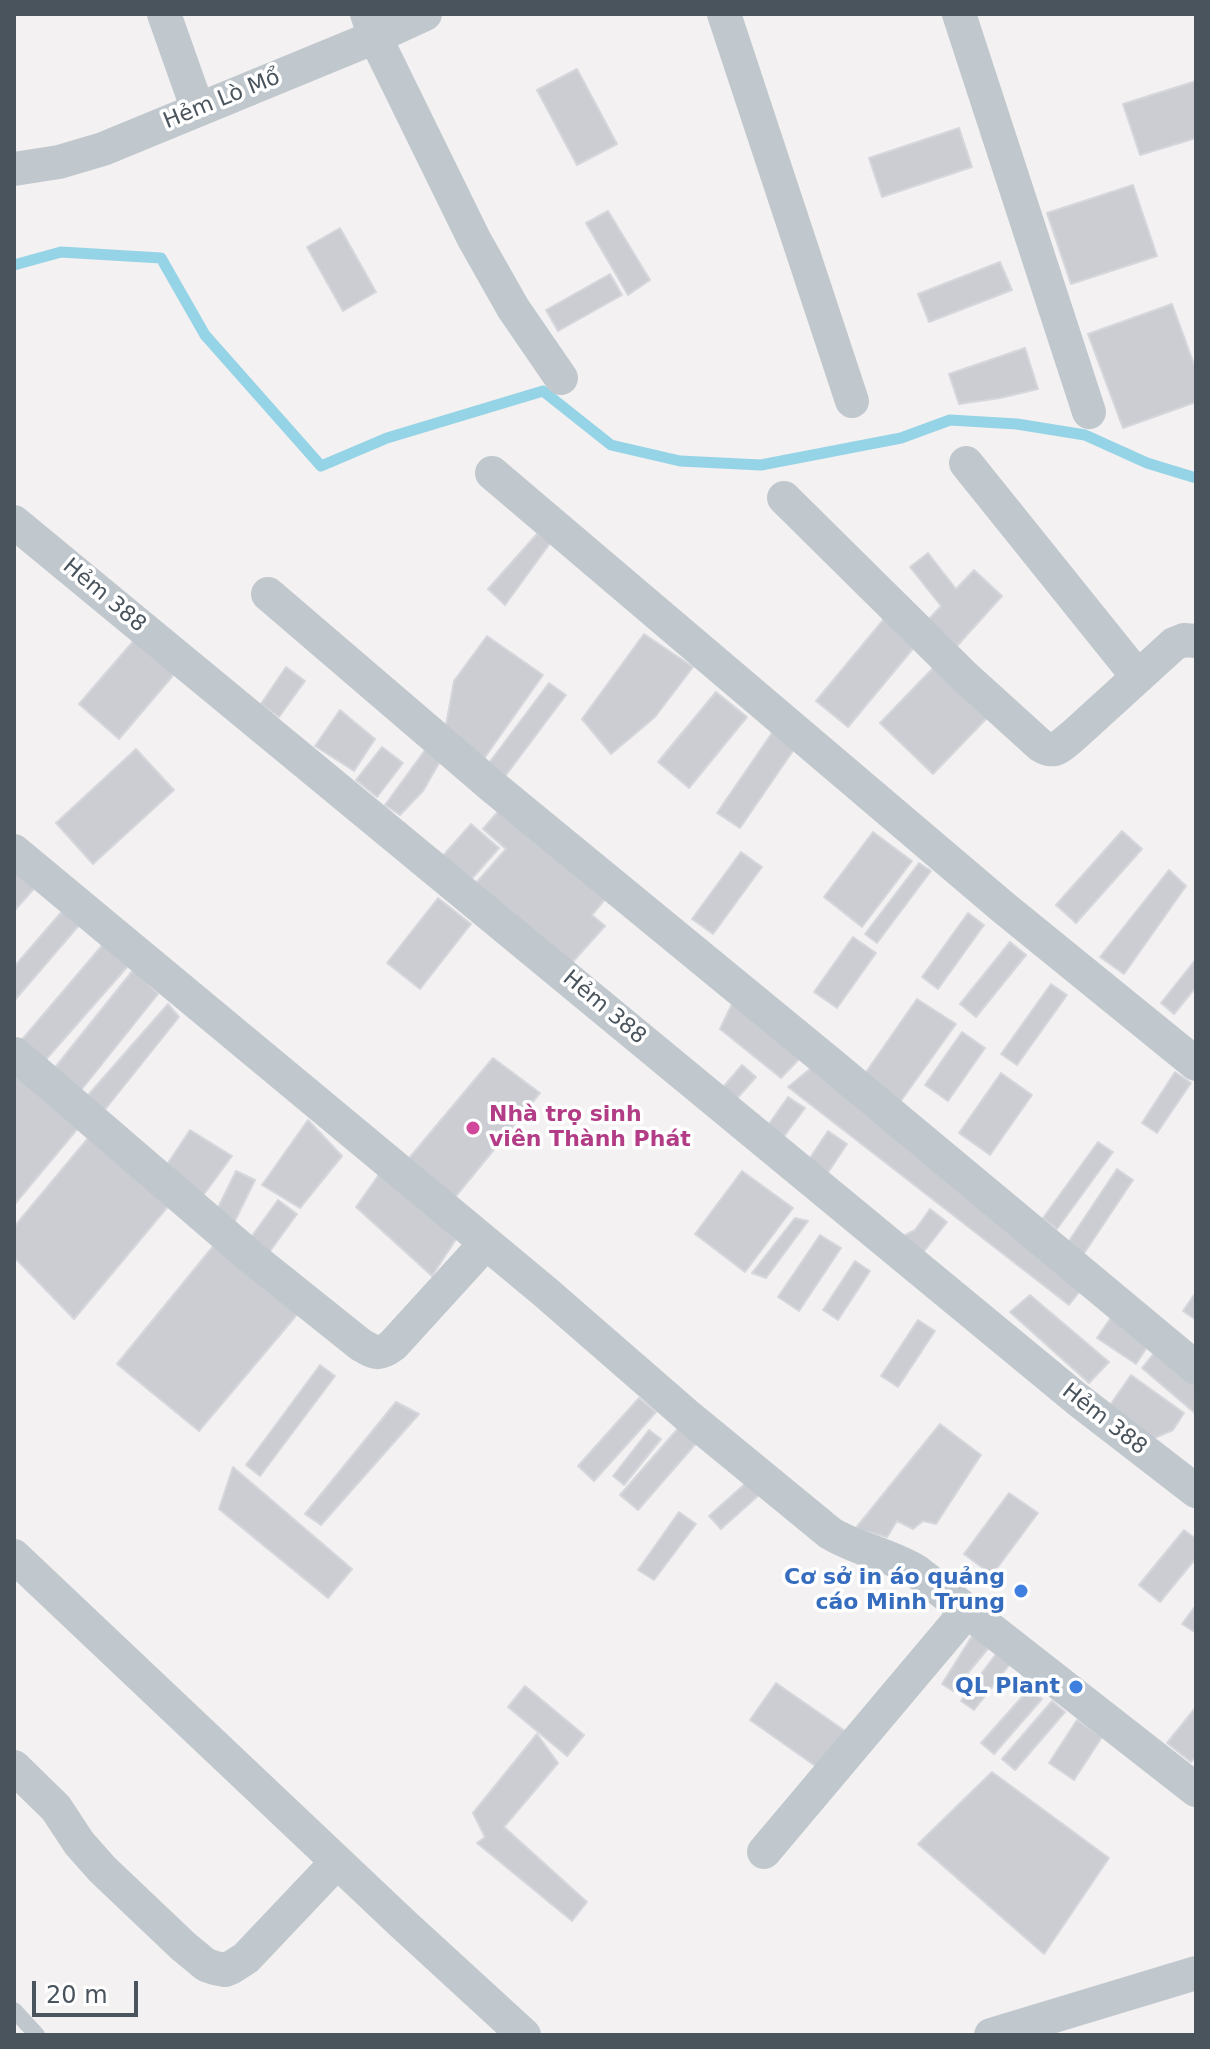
<!DOCTYPE html>
<meta charset="utf-8">
<style>
body{margin:0}
#map{position:relative;width:1210px;height:2049px;overflow:hidden;background:#f3f1f1;font-family:"DejaVu Sans",sans-serif}
canvas{display:block}
.frame{position:absolute;inset:0;border:16px solid #4a545d;pointer-events:none}
.scale{position:absolute;left:32px;top:1981px;width:106px;height:36px;box-sizing:border-box;border:4px solid #4a545d;border-top:0;padding-left:10px;font-size:24px;line-height:28px;white-space:nowrap;color:#4a545d;-webkit-text-stroke:6px #fff;paint-order:stroke}
</style>
<div id="map">
<canvas width="1210" height="2049"></canvas>
<div class="frame"></div>
<div class="scale">20 m</div>
</div>
<script>
const context = document.querySelector('canvas').getContext('2d');
context.lineJoin = 'round';
function trace(path, color, width, dash) {
  context.strokeStyle = color;
  context.lineWidth = width;
  context.lineCap = dash ? 'butt' : 'round';
  context.setLineDash(dash || []);
  context.stroke(path);
}
function paint(path, color) {
  context.fillStyle = color;
  context.fill(path, 'evenodd');
}
function label(font, color, halo, rows, align = 'center') {
  context.font = font + ' "DejaVu Sans",sans-serif';
  context.lineWidth = 7;
  context.setLineDash([]);
  context.textBaseline = 'middle';
  context.strokeStyle = halo;
  context.fillStyle = color;
  for (const [text, x, y, turn = 0] of rows) {
    context.save();
    context.translate(x, y);
    context.rotate((+turn || 0) * Math.PI / 180);
    context.textAlign = isNaN(turn) ? turn : align;
    if (halo) context.strokeText(text, 0, 0);
    context.fillText(text, 0, 0);
    context.restore();
  }
}
trace(new Path2D(`
 M14,265l47,-13 100,6 44,77 116,131 66,-28 156,-47 68,54 69,16 81,4 140,-27 49,-18 67,4 68,11 62,28 49,15`), '#95d3e6', 11);
const building = new Path2D(`
 M577,69l40,75 -40,21 -40,-75z
 M1196,81v57l-56,17 -17,-51z
 M959,128l13,39 -90,30 -13,-39z
 M1133,185l24,71 -86,28 -24,-71z
 M608,211l42,69 -22,15 -42,-72z
 M340,228l36,64 -33,19 -36,-64z
 M1000,262l12,28 -83,32 -11,-28z
 M610,274l12,21 -64,36 -12,-21z
 M1172,304l24,66v32l-73,26 -35,-94z
 M1025,348l13,41 -38,9 -41,6 -10,-30z
 M537,534l14,8 -46,63 -17,-16z
 M928,553l28,36 18,-19 28,26 -45,50 -29,-26 13,-14 -31,-39z
 M884,619l32,26 -68,82 -32,-26z
 M644,634l49,33 -38,50 -44,37 -29,-35z
 M487,636l56,39 -60,85 -39,-24 10,-55z
 M136,638l40,34 -57,67 -40,-35z
 M935,666l53,51 -55,57 -53,-51z
 M286,667l19,14 -26,36 -18,-13z
 M549,683l17,12 -63,84 -17,-12z
 M716,692l31,25 -58,71 -31,-26z
 M340,710l35,29 -21,32 -39,-25z
 M774,730l23,15 -57,83 -23,-15z
 M428,746l14,12 -19,33 -23,24 -15,-10z
 M382,747l21,16 -26,34 -21,-17z
 M136,749l38,41 -81,74 -37,-41z
 M507,801l104,91 -19,23 13,11 -35,39 -94,-82 30,-34 -23,-20z
 M471,824l28,24 -30,34 -28,-24z
 M1122,831l20,18 -66,74 -20,-18z
 M873,832l39,29 -50,66 -38,-30z
 M741,852l21,15 -49,67 -21,-15z
 M14,861l26,21 -26,29z
 M919,863l12,8 -54,72 -12,-9z
 M1169,870l17,16 -62,88 -24,-17z
 M438,898l33,26 -51,65 -33,-26z
 M64,909l17,14 -67,78v-34z
 M968,913l16,12 -46,64 -16,-12z
 M853,937l23,16 -39,55 -23,-16z
 M105,942l23,24 -86,98 -22,-22z
 M1010,942l16,13 -50,62 -16,-13z
 M1196,959v28l-22,27 -13,-11z
 M134,969l24,25 -80,100 -29,-19z
 M1051,984l16,11 -50,70 -16,-11z
 M917,999l39,25 -58,81 -34,-30z
 M168,1004l11,13 -80,100 -17,-15z
 M732,1004l70,52 -21,22 -61,-49z
 M962,1032l23,16 -37,53 -23,-16z
 M493,1058l47,35 -88,108 -47,-38z
 M816,1064l268,222 -15,19 -281,-218z
 M742,1065l14,12 -24,27 -13,-12z
 M14,1070l70,51 -70,84z
 M1175,1072l16,11 -34,50 -15,-10z
 M1001,1073l31,22 -42,60 -31,-22z
 M788,1097l17,11 -25,34 -16,-11z
 M308,1120l34,36 -42,52 -38,-23z
 M190,1130l42,26 -30,41 -36,-31z
 M828,1131l19,13 -22,33 -19,-13z
 M89,1137l81,67 -96,115 -60,-62v-30z
 M1098,1142l15,10 -56,77 -14,-11z
 M383,1169l77,64 -28,43 -76,-69z
 M1117,1169l16,11 -54,81 -16,-11z
 M236,1171l19,9 -23,47 -20,-7z
 M742,1171l51,37 -48,64 -50,-38z
 M278,1200l19,14 -29,40 -19,-14z
 M930,1209l17,13 -29,37 -23,-19 20,-10z
 M795,1218l13,3 -42,57 -14,-5z
 M820,1235l21,13 -42,63 -21,-14z
 M215,1244l85,67 -101,120 -82,-67z
 M855,1261l15,10 -32,49 -15,-10z
 M1196,1292v28l-13,-9z
 M1030,1295l79,67 -20,21 -79,-71z
 M1112,1316l39,25 -15,23 -39,-26z
 M918,1320l17,11 -37,56 -17,-11z
 M1158,1348l38,33v33l-54,-46z
 M320,1365l15,11 -75,100 -14,-11z
 M1131,1375l53,38 -11,17 -23,10 -44,-29z
 M639,1398l17,14 -62,69 -16,-15z
 M396,1402l23,12 -98,111 -16,-11z
 M940,1424l41,31 -45,69 -13,-3 -10,8 -16,-8 -10,16 -32,-8z
 M681,1425l18,15 -61,70 -18,-15z
 M649,1430l12,9 -37,46 -11,-9z
 M233,1467l119,102 -24,29 -109,-89z
 M747,1482l12,13 -38,34 -12,-13z
 M1009,1493l29,20 -46,62 -28,-21z
 M679,1512l17,12 -42,56 -16,-10z
 M1184,1530l12,9v19l-36,44 -21,-17z
 M1196,1605v28l-14,-9z
 M974,1633l17,12 -38,46 -11,-7z
 M996,1654l14,10 -36,46 -13,-9z
 M776,1683l72,50 -27,37 -71,-50z
 M525,1686l59,49 -17,21 -59,-49z
 M1030,1688l12,11 -48,55 -13,-11z
 M1052,1701l13,11 -50,58 -13,-11z
 M1196,1707v49l-5,6 -24,-19z
 M1077,1720l25,17 -28,43 -25,-17z
 M537,1734l21,29 -54,64 83,75 -15,19 -95,-78 8,-6 -12,-24z
 M992,1772l117,86 -65,96 -126,-110z`);
paint(building, '#cbcdd3');
trace(building, '#d6d7dc', 2);
trace(new Path2D(`
 M14,2010l23,25`), '#c0c8ce', 16);
trace(new Path2D(`
 M164,14l34,96
 M367,14l8,23 99,202 39,69 48,70
 M724,14l128,387
 M959,14l130,398
 M14,169l45,-7 44,-13 272,-112 50,-23
 M966,463l172,214
 M492,473l512,435 192,156
 M784,498l180,178 76,69c16,10 20,1 33,-9l101,-92 10,-4 12,1
 M14,522l1063,877 119,92
 M268,594l224,192 341,280 363,302
 M14,851l530,440 146,127 140,115c28,17 58,21 86,38l280,219
 M15,1054l236,203 110,88c14,8 18,11 32,0l93,-102
 M14,1556l389,368 121,111
 M14,1767l42,41 23,35 23,26 81,77 23,19 9,3 10,2 7,-3 14,-9 91,-96
 M764,1852l203,-241
 M991,2035l205,-62`), '#c0c8ce', 34);
for (const [x, y, r, color] of [
 [473,1128,8,"#d1479c"],
 [1021,1591,8,"#3f7fe0"],
 [1076,1687,8,"#3f7fe0"]
]) {
  const dot = new Path2D();
  dot.arc(x, y, r, 0, 2 * Math.PI);
  context.fillStyle = color;
  context.fill(dot);
  trace(dot, '#fff', 3);
}
label('22px', '#4a545d', '#fff', [
 ["Hẻm Lò Mổ",222,100,-22],
 ["Hẻm 388",104,596,40],
 ["Hẻm 388",604,1008,40],
 ["Hẻm 388",1104,1420,38]
]);
label('bold 22px', '#b23c85', '#fff', [
 ["Nhà trọ sinh",489,1115],
 ["viên Thành Phát",489,1140]
], 'left');
label('bold 22px', '#366cbe', '#fff', [
 ["Cơ sở in áo quảng",1005,1578],
 ["cáo Minh Trung",1005,1603],
 ["QL Plant",1060,1687]
], 'right');
</script>
